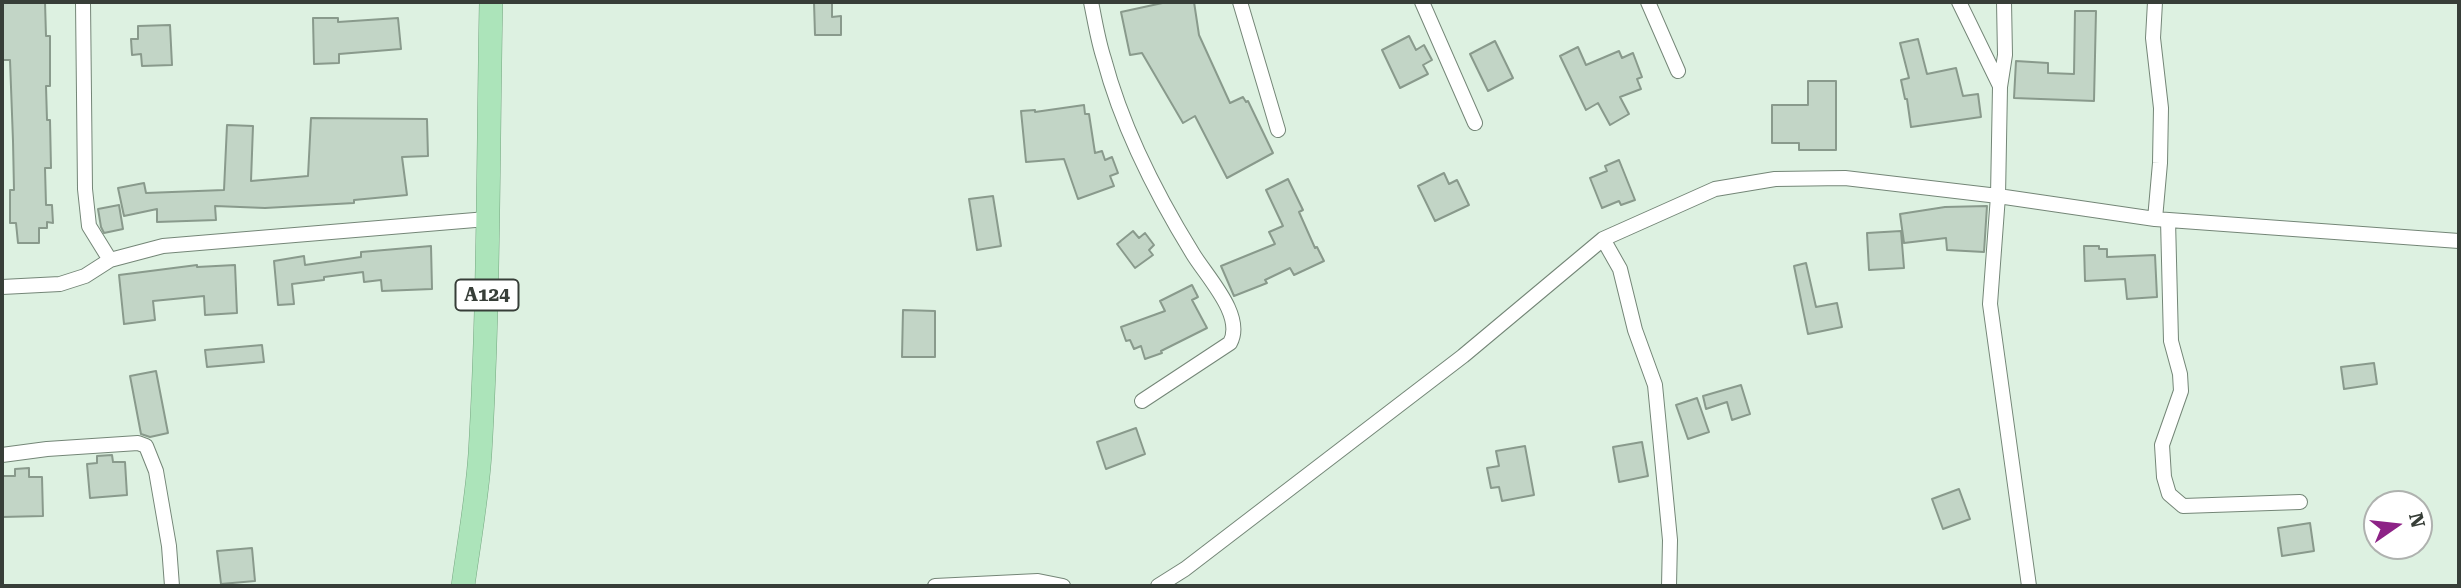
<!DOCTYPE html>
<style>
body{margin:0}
#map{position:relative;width:2461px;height:588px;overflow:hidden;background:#ddf1e1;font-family:"Roboto Serif",serif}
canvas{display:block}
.frame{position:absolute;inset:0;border:4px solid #373e38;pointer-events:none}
.north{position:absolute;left:2363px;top:490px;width:70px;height:70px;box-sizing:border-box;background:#fff;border:2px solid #afb2af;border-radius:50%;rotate:76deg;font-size:19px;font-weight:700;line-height:28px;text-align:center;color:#373e38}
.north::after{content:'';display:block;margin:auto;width:24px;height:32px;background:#8d2286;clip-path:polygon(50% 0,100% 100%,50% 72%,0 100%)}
</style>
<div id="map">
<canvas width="2461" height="588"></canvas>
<div class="frame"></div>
<div class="north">N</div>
</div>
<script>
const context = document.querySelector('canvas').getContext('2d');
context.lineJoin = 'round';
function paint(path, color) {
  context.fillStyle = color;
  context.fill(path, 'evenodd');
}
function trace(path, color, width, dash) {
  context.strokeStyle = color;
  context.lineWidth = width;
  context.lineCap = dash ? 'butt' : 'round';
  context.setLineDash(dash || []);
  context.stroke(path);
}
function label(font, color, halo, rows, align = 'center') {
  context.font = font + ' "Roboto Serif",serif';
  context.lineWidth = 5;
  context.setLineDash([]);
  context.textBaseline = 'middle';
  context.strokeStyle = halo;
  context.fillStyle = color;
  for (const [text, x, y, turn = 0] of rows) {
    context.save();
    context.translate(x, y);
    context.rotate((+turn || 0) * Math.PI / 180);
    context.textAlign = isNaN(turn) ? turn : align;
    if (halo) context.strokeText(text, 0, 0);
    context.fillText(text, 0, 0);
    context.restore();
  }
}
const building = new Path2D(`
 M3,2h42l1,34h4v50h-4l1,34h3l1,48h-6l1,37h6l1,18 -6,-1v6h-8v15h-21l-2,-20h-6v-33h4l-1,-49 -3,-81h-8z
 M814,2h18v15l9,-1v19h-26z
 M1167,2h27l5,33 31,68 13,-6 3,5 2,-1 25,52 -46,25 -32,-62 -12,7 -41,-70 -12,2 -9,-43z
 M2075,11h21l-2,90 -80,-3 2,-37 32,2v10l26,1z
 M313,18h25v4l60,-4 3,31 -62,5v9l-25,1z
 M170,25l2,40 -30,1 -1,-12 -9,1 -1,-16h7v-13z
 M1409,36l7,14 8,-5 8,15 -9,5 5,9 -28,14 -18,-38z
 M1918,39l9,35 29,-6 7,28 15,-2 3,23 -70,10 -4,-28h-2l-4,-19 8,-2 -9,-35z
 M1495,41l18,37 -25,13 -18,-37z
 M1578,47l8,18 33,-14 3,7 11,-5 9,24 -5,2 4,10 -21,8 9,17 -19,11 -12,-22 -12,7 -26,-54z
 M1808,81h28v69h-37v-7h-27v-38h36z
 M1084,105l1,9h4l6,39 7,-2 3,9 7,-3 6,16 -8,3 4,10 -36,13 -14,-40 -38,3 -5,-51 14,-1v2z
 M311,118l116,1 1,37 -26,1 5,38 -53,5v3l-89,5 -50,-2 1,14 -59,2v-13l-33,7 -6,-28 26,-5 2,10 78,-3 3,-65 26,1 -2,55 57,-5z
 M1619,160l16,40 -14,5 -2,-4 -17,7 -12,-30 17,-7 -2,-5z
 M1444,173l5,11 8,-4 12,25 -34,16 -17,-35z
 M1288,179l15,31 -4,2 16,36 2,-1 7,14 -30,14 -4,-7 -25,12 2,3 -33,13 -13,-30 54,-22 -6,-12 14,-6 -17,-36z
 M993,196l8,50 -24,4 -8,-51z
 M119,205l4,24 -19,4 -3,-6 -3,-18z
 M1987,206l-3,46 -37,-2 -1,-12 -42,5 -4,-29 45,-7z
 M1133,231l6,7 6,-5 9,12 -5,5 4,5 -18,13 -18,-24z
 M1901,231l3,37 -35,2 -2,-37z
 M431,246l1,43 -50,2 -1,-11 -17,2 -1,-10 -39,5v3l-32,4 2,20 -16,1 -4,-44 30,-5 1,9 56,-8v-5z
 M2084,246h15v3h8v8l48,-2 2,42 -30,2 -2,-20 -40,2z
 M1806,263l10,44 21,-4 5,24 -34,7 -14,-68z
 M197,265v2l38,-2 2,48 -32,2 -1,-19 -51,5 2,19 -31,4 -5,-49z
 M1192,285l6,12 -6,3 15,28 -46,23 1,2 -17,6 -4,-13 -7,3 -4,-9 -4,1 -5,-14 44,-16 -5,-10z
 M903,310l32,1v46h-33z
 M262,345l2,17 -57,5 -2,-17z
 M2374,363l3,21 -33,5 -3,-22z
 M156,371l12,62 -18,4 -9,-3 -11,-58z
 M1741,385l9,29 -18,6 -5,-18 -21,7 -3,-13z
 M1697,398l12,34 -21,7 -12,-34z
 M1136,428l9,26 -39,15 -9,-27z
 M1642,442l6,34 -29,6 -6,-35z
 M1525,446l9,49 -32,6 -3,-14 -8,1 -4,-20 12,-2 -3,-15z
 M112,455l1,7h12l2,33 -37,3 -3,-34 10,-1v-7z
 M29,468v9h13l1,39 -41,1v-41h13v-7z
 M1959,489l11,30 -27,10 -11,-30z
 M2310,523l4,28 -32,5 -4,-28z
 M252,548l3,33 -34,3 -4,-33z`);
paint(building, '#c2d5c6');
trace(building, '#899a8c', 2);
const minor = new Path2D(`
 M83,2l2,187 4,37 21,34
 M1091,2c4,19 7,39 13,57 18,68 52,135 89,195 14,23 52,62 37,89l-88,58
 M1240,2l38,128
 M1422,2l53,121
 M1648,2l30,69
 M1959,2l41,84
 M2004,2l1,53 -5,32 -2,109 -8,108 39,282
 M2155,219l5,-56 1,-55 -8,-70 2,-36
 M2168,220l3,121 9,33 1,17 -19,54 2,32 5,17 14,12 117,-4
 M1603,239l17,30 15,61 20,55 15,155 -1,46
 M2,287l58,-3 25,-8 25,-16 53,-14 324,-27
 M2,455l45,-6 91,-6 8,3 10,25 13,75 3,40
 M935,586l103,-5 25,5
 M1158,586l27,-17 278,-213 140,-117 112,-50 60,-10 70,-1 153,18 157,23 304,22`);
const trunk = new Path2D(`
 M463,586c6,-44 14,-88 17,-132 9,-150 8,-301 11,-452`);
trace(minor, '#748677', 16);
trace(trunk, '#76a681', 24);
trace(minor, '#fff', 14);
trace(trunk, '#ace4ba', 23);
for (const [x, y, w] of [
 [487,295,63]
]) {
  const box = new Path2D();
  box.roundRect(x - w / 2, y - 15.5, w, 31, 5);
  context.fillStyle = '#fff';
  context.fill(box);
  trace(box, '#373e38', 2);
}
label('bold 19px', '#373e38', null, [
 ["A124",487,295]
]);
</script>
